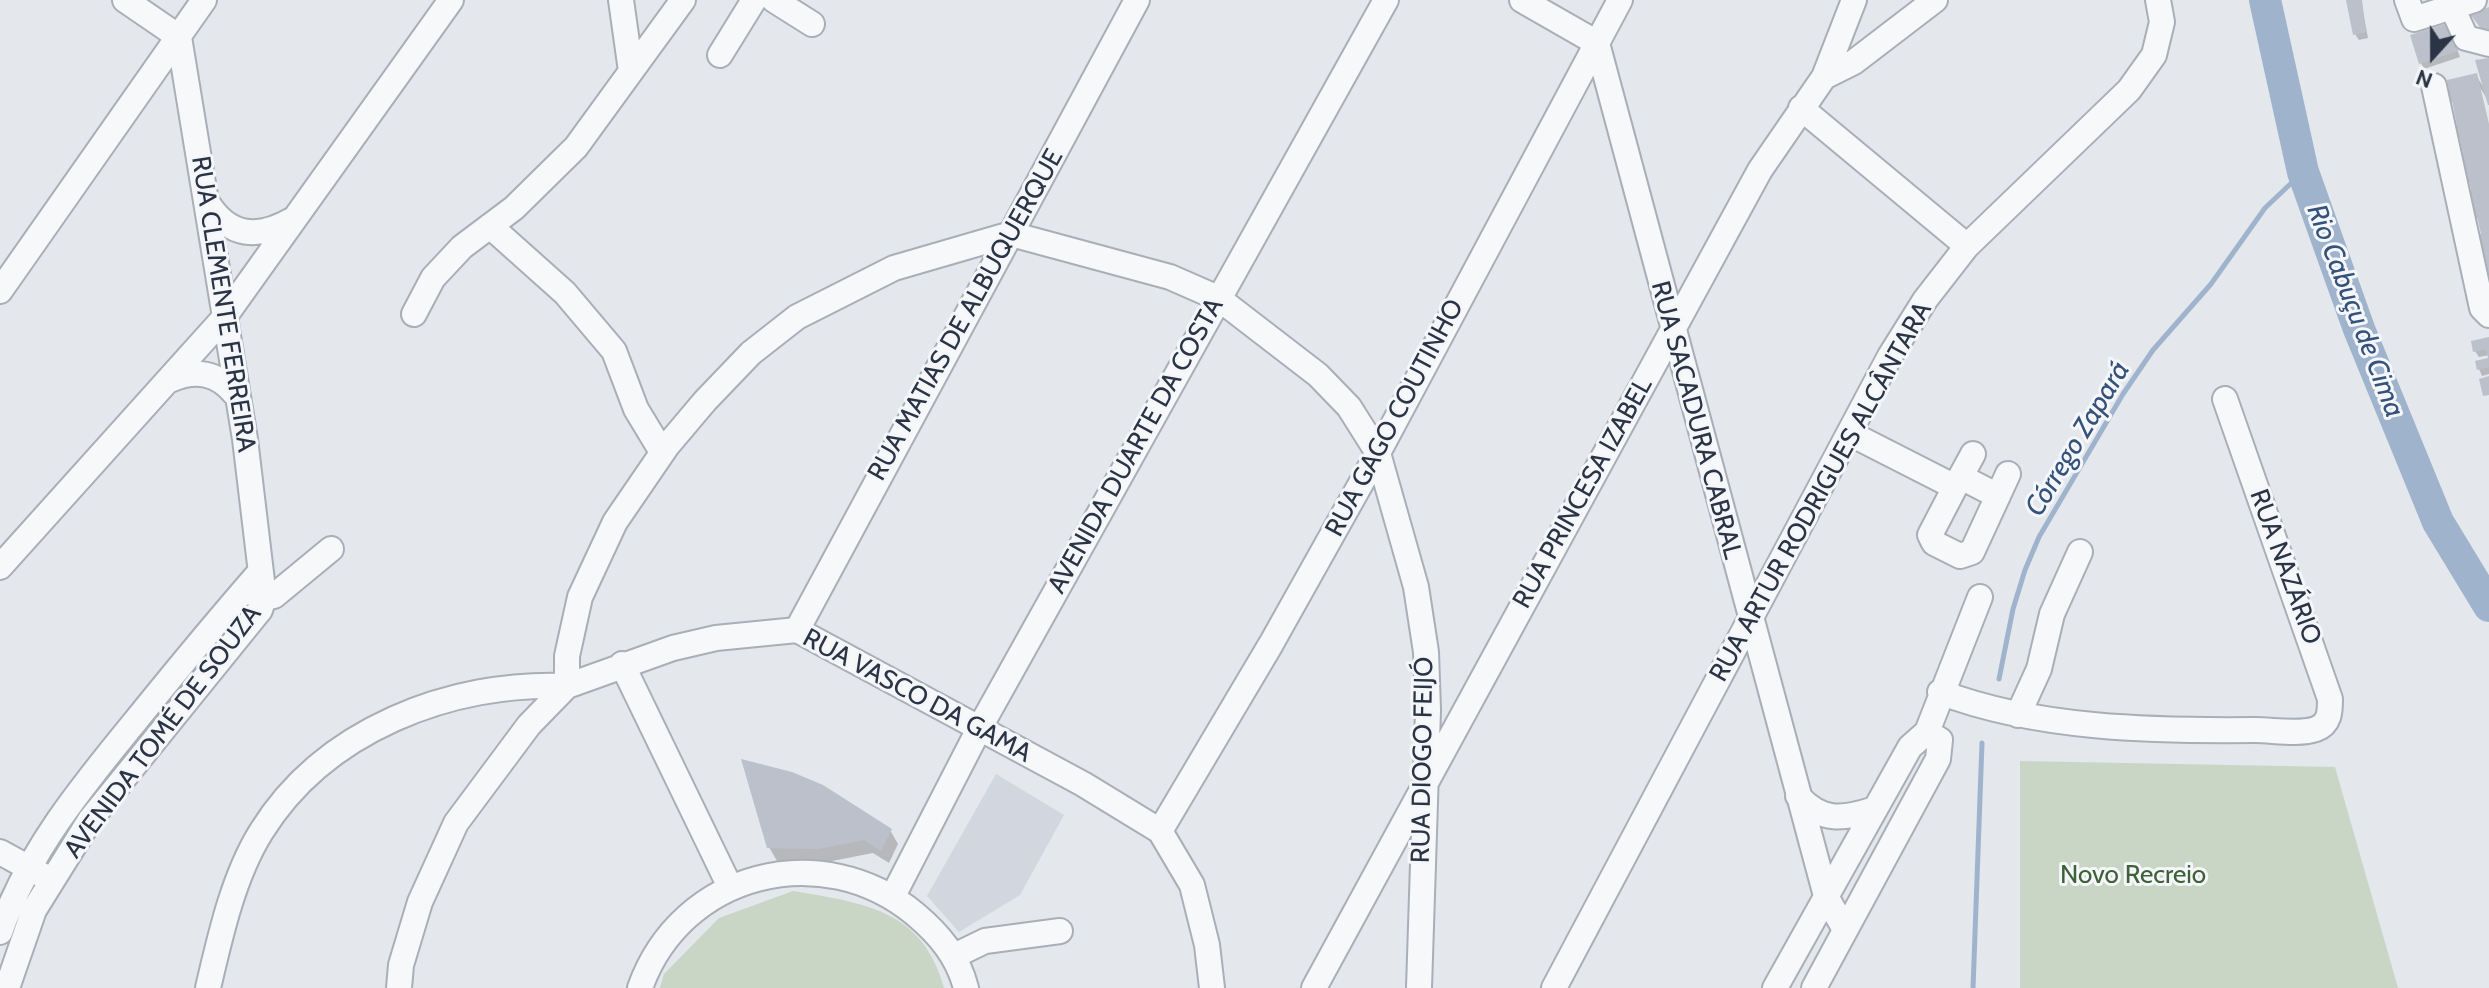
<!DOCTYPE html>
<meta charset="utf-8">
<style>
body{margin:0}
#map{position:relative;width:2489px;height:988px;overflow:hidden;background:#e4e7ec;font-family:Cabin,sans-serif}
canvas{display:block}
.north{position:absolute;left:2393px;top:16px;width:80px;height:80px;-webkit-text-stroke:6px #f4f6f9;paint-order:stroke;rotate:201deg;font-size:22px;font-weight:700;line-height:32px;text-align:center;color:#2b3445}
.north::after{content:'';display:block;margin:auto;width:28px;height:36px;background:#2b3445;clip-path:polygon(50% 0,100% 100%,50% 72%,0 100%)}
</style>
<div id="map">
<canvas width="2489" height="988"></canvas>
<div class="north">N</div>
</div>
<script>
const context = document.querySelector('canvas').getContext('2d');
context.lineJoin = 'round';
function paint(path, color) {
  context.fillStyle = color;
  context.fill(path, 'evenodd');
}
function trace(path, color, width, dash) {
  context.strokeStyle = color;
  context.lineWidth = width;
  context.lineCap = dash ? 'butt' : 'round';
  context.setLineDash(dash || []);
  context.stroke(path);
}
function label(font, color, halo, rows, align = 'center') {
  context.font = font + ' Cabin,sans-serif';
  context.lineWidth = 6;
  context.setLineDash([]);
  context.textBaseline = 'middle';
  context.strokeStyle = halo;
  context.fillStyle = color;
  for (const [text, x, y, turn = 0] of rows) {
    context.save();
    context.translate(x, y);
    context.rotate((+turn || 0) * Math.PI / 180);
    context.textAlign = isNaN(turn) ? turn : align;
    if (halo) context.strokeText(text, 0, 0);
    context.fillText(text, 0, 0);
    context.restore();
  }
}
paint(new Path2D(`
 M996,774l68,41 -44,80 -61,37 -32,-36z`), '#d2d6de');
paint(new Path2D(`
 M2020,761l315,6 63,221h-378z
 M793,891c70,12 130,18 151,97h-284l4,-14 55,-56z`), '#c9d6c5');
paint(new Path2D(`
 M2348,0h13l7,38 -9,2 -4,-6z
 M2451,31l9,26 -36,12 -3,-6z
 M2489,60v42l-10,-16 10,42 -6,108 -4,-18 -7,1 1,-28 -2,-9 -6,1 1,-28 -4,-18 -6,1 3,-10 -5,-26 -7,-2 29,-24 7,10z
 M2489,339v16l-10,2 -4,-6z
 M2489,360v14l-7,2 -3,-7z
 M890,830l8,14 -9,19 -16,-10 -46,9 -50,-1 -8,-14z`), '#0003');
trace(new Path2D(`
 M1999,679l14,-70 12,-39 14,-33 84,-143 30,-44 58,-66 54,-76 38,-36
 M1973,988l9,-245`), '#9fb4cc', 5);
trace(new Path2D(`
 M2265,0l38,172 56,157 79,193 51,84`), '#9fb4cc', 32);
paint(new Path2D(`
 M2346,0h16l4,32 -13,3z
 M2489,7v32l-19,-25z
 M2448,23l10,28 -39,13 -9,-29z
 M2489,58v47h-1l-13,-45z
 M2477,73l12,51v175l-16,-63 8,-2 -4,-18 -8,2 -5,-27 7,-1 -2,-10 -8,2 -5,-27 7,-1 -4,-19 -7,1 -2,-8 7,-2 -5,-26 -7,1 -2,-9 6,-1 -2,-11z
 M2489,337v30l-12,3 -2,-9 13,-3 -2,-9 -13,3 -2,-11z
 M2489,376v19l-6,1 -4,-17z
 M741,759l51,13 31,13 69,44 -11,22 -17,-11 -46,9 -51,-1z`), '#bbc0ca');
const minor = new Path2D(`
 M621,0l10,71
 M774,0l38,24
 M1522,0l75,43 229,853 19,34
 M2407,0l7,19 60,-19
 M2452,7l14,31 23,6
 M720,55l34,-55
 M1824,77l30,-15 81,-62
 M2434,86l48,222 7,7
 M1801,108l166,138
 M207,202c22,36 52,37 85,18
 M490,226l75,67 49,58 22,58 26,43
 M0,291l204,-291
 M414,314l19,-36 29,-31 52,-39 62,-61 107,-147
 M170,380c25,-11 47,-8 65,14
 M1849,433l106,54 -25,48 4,8 26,13 12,-4 36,-78
 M1961,477l37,19
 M1955,487l18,-33
 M0,567l223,-248 228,-319
 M252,593l12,5 10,-2 57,-47
 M797,630l340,-630
 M622,664l108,223
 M567,686v-30l13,-59 35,-75 52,-76 38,-45 46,-48 46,-36 97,-49 117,-34 159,43 48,21 100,77 31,32 29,46 38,134 10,65 2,58 -9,278
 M1940,692c96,37 214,39 315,38 18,0 44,5 61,-1 14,-5 14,-18 14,-30l-105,-300
 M2018,715l21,-46 13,-55 28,-62
 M1798,796c24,27 46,23 77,13
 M1160,831l111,-187 107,-191 242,-453
 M0,852l42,23
 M893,896l86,-167 407,-729
 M0,932c29,-83 87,-152 142,-219 38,-47 77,-94 117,-140
 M954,956l31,-15 75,-10
 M7,988l27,-78 56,-90 170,-210 4,-12 -19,-159 -66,-402 -54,-37
 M208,988c12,-51 25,-111 53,-156 63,-102 190,-151 306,-146
 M399,988l2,-23 19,-63 36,-79 73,-98 38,-39 106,-38 43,-10 81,-8 286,154 77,47 32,54 15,60 5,43
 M640,988c41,-116 182,-151 275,-74 25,21 43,43 51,74
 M1314,988l446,-818 64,-93 30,-77
 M1554,988l336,-632 35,-56 42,-54 162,-156 25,-35 8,-33 -4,-22
 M1775,988l135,-241 17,-15 53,-135
 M1814,988l124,-229 2,-19 -13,-8`);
trace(minor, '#a9aeb7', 28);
trace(minor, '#f7f8fa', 24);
label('26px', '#2b3445', '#f4f6f9', [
 ["RUA CLEMENTE FERREIRA",223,304,81],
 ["RUA MATIAS DE ALBUQUERQUE",966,315,-61],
 ["RUA GAGO COUTINHO",1395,418,-62],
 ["RUA SACADURA CABRAL",1696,420,75],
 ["AVENIDA DUARTE DA COSTA",1136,446,-61],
 ["RUA ARTUR RODRIGUES ALCÂNTARA",1821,492,-61],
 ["RUA PRINCESA IZABEL",1583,493,-61],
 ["RUA NAZÁRIO",2285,567,70],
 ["RUA VASCO DA GAMA",917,696,28],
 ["AVENIDA TOMÉ DE SOUZA",163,732,-53],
 ["RUA DIOGO FEIJÓ",1423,760,-89]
]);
label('26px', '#3f6138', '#f4f6f9', [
 ["Novo Recreio",2133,875]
]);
label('italic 28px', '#34527a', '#f4f6f9', [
 ["Rio Cabuçu de Cima",2355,311,69],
 ["Córrego Zapará",2078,439,-59]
]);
</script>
